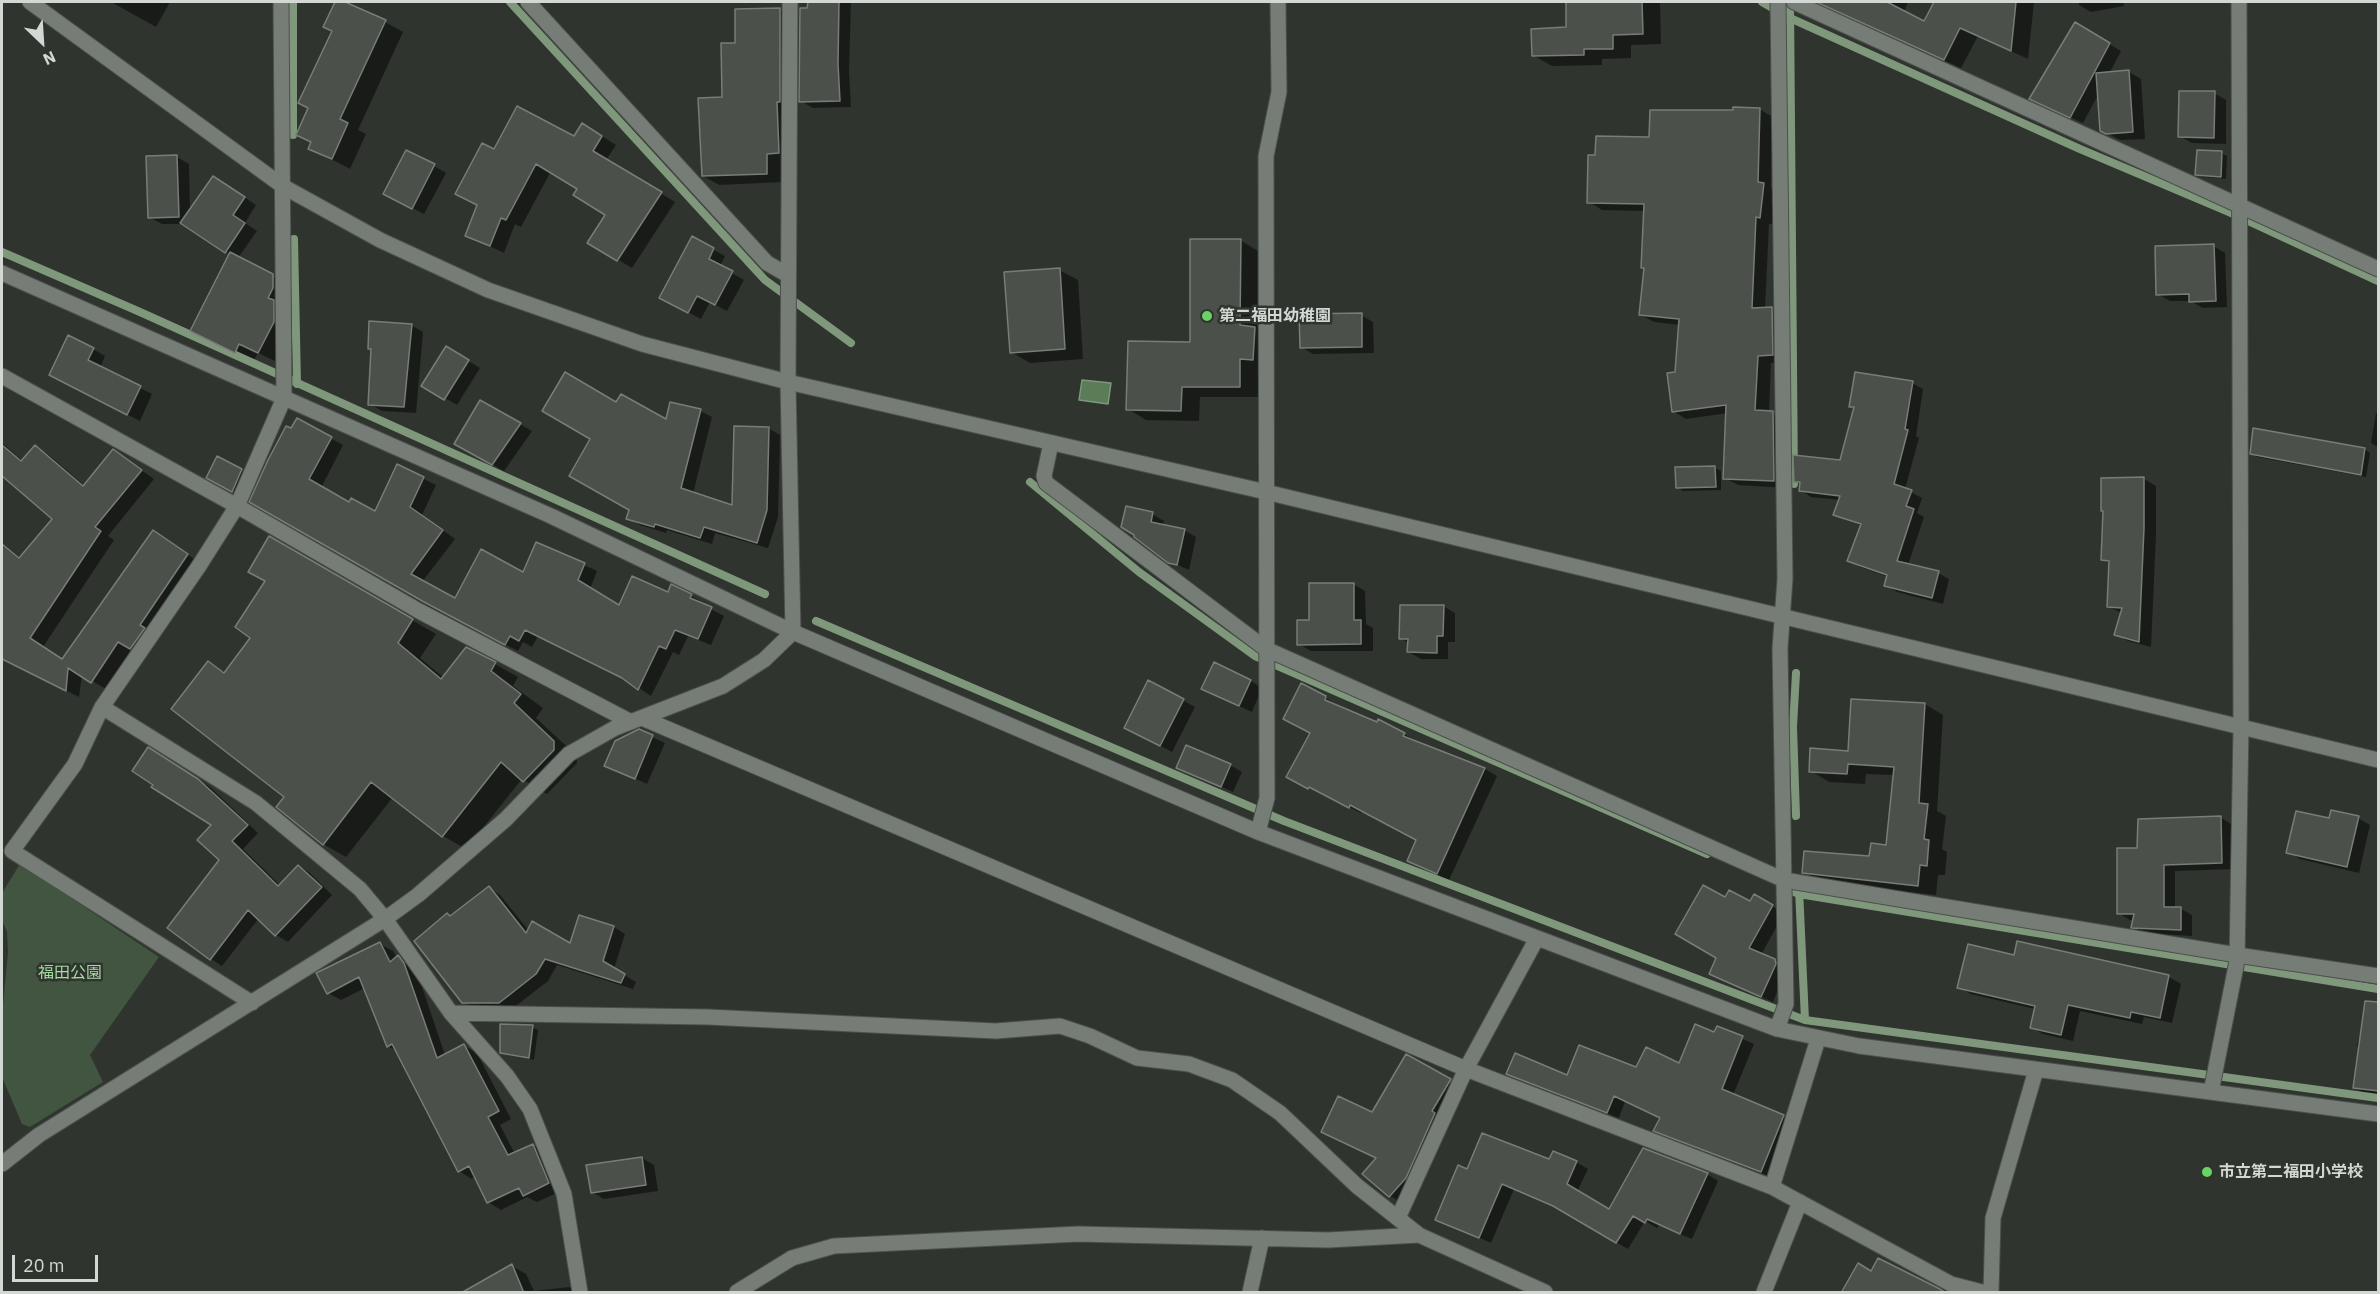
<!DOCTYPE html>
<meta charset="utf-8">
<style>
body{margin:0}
#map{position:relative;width:2380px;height:1294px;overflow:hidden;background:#2f342e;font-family:"IBM Plex Sans",sans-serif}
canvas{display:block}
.frame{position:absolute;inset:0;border:3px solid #d4d8d4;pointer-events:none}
.north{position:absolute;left:12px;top:12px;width:60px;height:60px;-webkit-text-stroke:4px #2f342e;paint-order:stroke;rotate:155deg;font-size:16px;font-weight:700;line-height:24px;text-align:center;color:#d4d8d4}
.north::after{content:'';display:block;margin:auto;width:21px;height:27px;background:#d4d8d4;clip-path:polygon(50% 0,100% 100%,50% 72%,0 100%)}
.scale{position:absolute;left:12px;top:1255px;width:86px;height:27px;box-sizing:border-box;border:3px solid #d4d8d4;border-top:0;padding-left:8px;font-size:18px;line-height:21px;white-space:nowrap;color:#d4d8d4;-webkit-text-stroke:4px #2f342e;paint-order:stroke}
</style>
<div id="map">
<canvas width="2380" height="1294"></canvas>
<div class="frame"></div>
<div class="north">N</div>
<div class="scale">20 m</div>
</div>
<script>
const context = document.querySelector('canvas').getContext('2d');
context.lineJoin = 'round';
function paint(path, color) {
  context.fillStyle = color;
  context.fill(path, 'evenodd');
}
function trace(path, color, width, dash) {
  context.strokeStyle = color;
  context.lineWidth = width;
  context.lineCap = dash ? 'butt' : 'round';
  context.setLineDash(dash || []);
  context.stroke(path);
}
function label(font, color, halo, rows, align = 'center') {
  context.font = font + ' "IBM Plex Sans","Noto Sans JP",sans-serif';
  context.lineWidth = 5;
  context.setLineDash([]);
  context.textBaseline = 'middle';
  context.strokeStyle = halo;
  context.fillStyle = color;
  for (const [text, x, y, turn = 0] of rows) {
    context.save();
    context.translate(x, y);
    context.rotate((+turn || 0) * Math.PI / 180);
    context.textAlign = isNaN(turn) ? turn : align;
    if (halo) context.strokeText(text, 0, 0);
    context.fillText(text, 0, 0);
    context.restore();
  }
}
paint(new Path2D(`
 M20,864l139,93 -69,98 13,27 -73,45 -8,-3 -20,-47v-62l6,-63 -1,-20 -5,-12v-27z`), '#415540');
const water = new Path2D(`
 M1082,380l29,3 -3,21 -29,-4z`);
paint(water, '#5a7c57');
trace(water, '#7f987c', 1.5);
paint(new Path2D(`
 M111,2h59l-14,25z
 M337,2l48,20 18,10 -45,98 8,4 -16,35 -40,-21 3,-6 -3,-34 23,-77 -8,-4z
 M809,2h42l-2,70 2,35 -38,1 -12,-7z
 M1567,2h93l1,42 -30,1v13l-29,1v6l-50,1 -19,-11 35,-26z
 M1831,2h77l-4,10 21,11 10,-21h99l-6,57 -50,-23 -17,32 -115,-52 -17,-10z
 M2079,2h44l1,4 -33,6 -12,-7z
 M780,10l16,9 -13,163 -64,3 -16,-9 33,-132z
 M2075,24l46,27 -12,23 20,-2 12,7 4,60 -25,1 -19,-10 -2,-37 -16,30 -40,-18z
 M2214,93l12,7v44l-34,-1 -12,-7z
 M1759,109l14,8 -2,71 6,4 -4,32h-4l-4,85 6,-1 13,8 1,46 -14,1 -2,49 17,8 1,68 -49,-3 -13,-7 3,-65 -42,6 -13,-8 7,-86 -26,-3 -13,-7 5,-46 -4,-2 4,-56 -44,-1 -13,-8 8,-45 53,-18 41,-26z
 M597,133l19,12 -10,15 69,42 -43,66 -43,-26 18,-28 -28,-26 -28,-17 -30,56 -6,-3 -11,29 -38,-18 12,-30 16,-54z
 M2221,153l6,3 -1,23 -24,-2 -5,-3z
 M177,157l12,7 1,47 35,-27 31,21 -11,18 12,8 -19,27 53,28v13l-4,11 4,2 1,20 -15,30 -19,-9 -5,9 -42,-21 19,-87 -46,-30h-22l-13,-7z
 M434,166l12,7 -22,41 -27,-14z
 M692,238l33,18 -5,10 24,14 -17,31 -17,-9 -9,17 -28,-15z
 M1240,240l18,11v79l15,9 -2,30h-13v28h-58l-1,24 -53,-1 -18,-11 63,-65z
 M2213,246l12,7 2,54 -24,1 -13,-7h-20l-12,-7z
 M1059,270l19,10 5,79 -53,4 -19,-11z
 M1361,315l12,7 1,31 -61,1 -12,-7z
 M411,325l12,7 -7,81 -34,-2 -12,-7z
 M93,349l12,7 -5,12 52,26 -12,27 -77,-39z
 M459,355l21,13 -23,37 -34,-20z
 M1912,383l11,6 -7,47 3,2 -14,51 17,9 -5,15 7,4 -16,48 30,8 11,6 -6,25 -46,-12 -11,-6 2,-9 -28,-10 -11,-6 13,-35 -27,-12 5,-14 -29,-3 -11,-7 1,-6 -6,-3 46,-19 14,-54 -4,-2z
 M480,402l52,29 -28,40 -48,-28z
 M617,404l50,17 33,-10 12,6 -19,77 40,13 35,-79 12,7 -2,82 -10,31 -53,-15 -3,11 -45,-14 -1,3 -26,-8 -12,-6 3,-10z
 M2376,413h2v34l-7,-4z
 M297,420l46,25 -22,43 28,16 27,9 22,-47 38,19 -14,30 33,24 -33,43 33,18 69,-26 13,-30 60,27 -7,18 30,18 48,-13 23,2 13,7 -1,2 21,11 -13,29 -23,-9 -9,19 -6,-3 -22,44 -24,-16 -89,-44 -6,11 -9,-5 -5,9 -80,-42 -187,-108z
 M2254,430l111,19 5,4 -4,24 -109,-20 -5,-3z
 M2,443l21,18 12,-14 14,8 36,31 28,-36 41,29 -46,57 6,4 -71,107 19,13 92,-128 46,31 -55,93 -13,-8 -26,41 -24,-14 -3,22 -77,-39v-114l19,14 33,-39 -52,-43z
 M218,458l29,16 -9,20 -30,-17z
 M1715,468l6,3v19l-38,1 -6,-4z
 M2144,479l12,7v49l-5,112 -23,-6 -12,-7 6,-21 -13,-6 2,-43 -8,-4z
 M1152,514l12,7 -1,5 21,4 12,7 -7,33 -20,-9 -33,-25z
 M270,538l166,96 -16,24 24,20 51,-14 23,13 -5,9 30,22 -7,10 41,38v7l-30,31 -25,-15 -56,70 -23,-13 -50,-39 -47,60 -23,-13 -37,-47 -77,-134 17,10 26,-35 14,-57z
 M1353,584l12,7 1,33 7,4v23h-62l-12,-7 11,-23z
 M1443,606l12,7v29h-7v17h-27l-12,-7v-9l-9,-5z
 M1251,681l11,7 -10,24 -37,-17z
 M1149,682l46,25 -23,45 -34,-18z
 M1302,685l36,20 -1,2 67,27 12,7 -1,1 70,27 12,7 -48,104 -40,-19 9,-21 -55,-29 -2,2 -73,-36 23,-44z
 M1852,700l73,4 18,11 -6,96 9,5 -4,33 5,3 -2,23h-7l-2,20 -114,-12 -18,-11 66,-14 18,-12 6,-71 -28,-1 -1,10 -36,-2 -18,-11 38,-19z
 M639,731l26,12 -18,41 -41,-19z
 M160,756l50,31 48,46 -15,16 38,37 18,-20 11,7 22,22 -44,47 -12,-7 -17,-17 -37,48 -11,-7 10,-99 -8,-35z
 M1230,765l12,7 -9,20 -55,-25z
 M2220,817l11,7 2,45 -58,2v38h6l11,6v21l-48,-3 -11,-6 2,-7h-5l-12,-7 20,-64z
 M2358,818l12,7 -11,48 -59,-14 -12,-7 42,-32z
 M489,888l11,7 29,36 42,14 9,-28 34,10 11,7 -11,35 22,13 -3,7 -76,-24 -9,16 -36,28h-37l-12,-7 -12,-85z
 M1754,896l30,17 -23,42 26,13 -14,34 -50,-22 -6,-20 8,-61 25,5z
 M380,944l13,7 4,7 2,-1 12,7 6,8 28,83 19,-9 13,7 34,66 -11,6 15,29 18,-9 13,8 15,38 -24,11 -10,-5 -26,13 -13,-8 -13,-26 -3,3 -13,-8 -62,-120 -9,-5 -23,-58 -24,12 -13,-7z
 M2015,956l154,21 12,7 -9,39 -28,-6 -2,7 -62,-13 -7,30 -30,-7 -12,-7 4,-18 -64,-15 -12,-7z
 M2366,1010l12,3v83l-12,-2 -12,-7 6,-39 -3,-2z
 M532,1027l6,3 -4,30 -27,-5 -6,-3z
 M1718,1028l36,16 -21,51 62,27 -22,56 -107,-42 -11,-6 6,-12 -36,-17 -6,17 -100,-38 -11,-7 60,4 112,-12 35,-31z
 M1407,1056l54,33 -59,114 -12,-7 -13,-38 -4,-44z
 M642,1158l12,7 4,26 -54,8 -12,-7z
 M1550,1161l26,1 12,7 -11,23 32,19 98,-37 11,7 -26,58 -33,-14 -2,3 -12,-7 -17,28 -63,-37 -51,-23 -23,54 -54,-24 31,-48z
 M512,1266l14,8 8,17 35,-4 9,5h-85z`), '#0007');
trace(new Path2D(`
 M293,2v133
 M510,2l255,278 86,63
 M1762,2l28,16 290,131 149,63 149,69
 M1790,2l4,482
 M294,239l3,145
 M2,252l138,60 625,282
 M1030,482l109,90 116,84 452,198
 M816,621l468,200 521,199 573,78
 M1796,673l-3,54 3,89
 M1782,887l17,7 579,95
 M1799,889l6,131`), '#7f987c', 8);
const building = new Path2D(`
 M335,2h10l41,18 -46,99 8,4 -16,36 -24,-10 3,-7 -15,-7 12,-27 -10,-5 34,-72 -9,-4z
 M808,2h31l-1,62 2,37 -41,1 1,-94h7z
 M1566,2h76l1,32 -30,1v14h-29v6l-52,1 -1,-27 35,-2z
 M1816,2h71l37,19 10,-19h82l-5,49 -51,-23 -16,32z
 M780,8v94h-3l2,51 -12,1v20l-65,2 -4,-78 24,-1 -1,-54h14v-34z
 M2075,22l35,21 -40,75 -41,-19z
 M2129,70l4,62 -27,2 -6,-3 -4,-58z
 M2179,91h36l-1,47 -36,-1z
 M517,106l57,30 8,-13 20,13 -9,15 69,41 -45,69 -30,-18 18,-28 -32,-20 4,-6 -41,-25 -30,56 -5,-2 -11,28 -25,-10 12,-31 -22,-11 27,-51 12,6z
 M1733,107l27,1 -2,74 6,1 -4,35 -4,-1 -4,91 20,-1 1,48 -15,1 -3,54 18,1 1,70 -51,-2 3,-74 -54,7 -5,-39 8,-1 4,-53 -40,-4 5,-47h-3l3,-64 -57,-1 1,-48h7l1,-19 53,1 1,-27h83z
 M406,150l29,14 -23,45 -29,-15z
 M2197,150l25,1 -1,26 -26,-2z
 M177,155l2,62 -31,1 -2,-62z
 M213,176l32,21 -12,18 12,8 -20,30 -45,-30z
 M692,236l22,12 -5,11 24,12 -18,34 -18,-9 -9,17 -29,-15z
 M1190,239h51l-1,86 15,2 -2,33 -13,-1v28h-58l-1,24 -55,-1 2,-69 62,1z
 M2214,244l2,57 -27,1v-8l-33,1 -1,-49z
 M230,252l43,22v14l-5,10 6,2v22l-16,31 -19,-9 -4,9 -45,-22z
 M1060,268l5,81 -55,4 -6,-81z
 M1362,313v34l-62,1 -1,-34z
 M369,321l43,3 -8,83 -36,-2 3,-56h-3z
 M68,335l26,13 -6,12 53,26 -14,29 -78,-40z
 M446,346l23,14 -25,40 -23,-14z
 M565,372l51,30 5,-8 45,25 4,-17 31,7 -20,79 51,17 2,-79 35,1 -2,83 -10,33 -53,-16 -4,11 -45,-14 -1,3 -28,-8 3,-9 -60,-34 21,-37 -48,-28z
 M1855,372l58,9 -8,48 3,1 -14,54 18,6 -6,16 8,3 -17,52 42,10 -7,27 -48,-12 3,-11 -40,-14 14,-37 -28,-9 7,-19 -41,-5 1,-9h-6l-1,-27 47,5 14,-53h-5z
 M480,400l41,23 -29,42 -38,-21z
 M297,418l35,19 -23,42 40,23 2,-4 24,13 22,-47 27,13 -14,30 33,23 -32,44 44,24 26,-49 42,23 13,-30 49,21 -7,17 41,25 13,-29 36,16 3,-8 21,10 -2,4 22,9 -14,32 -23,-9 -9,19 -7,-3 -21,44 -16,-12 -97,-48 -6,11 -9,-5 -5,9 -81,-43 -175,-100 19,-42 18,-34 5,2z
 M2253,428l112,20 -4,27 -111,-21z
 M2,445l19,16 14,-16 48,41 30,-37 29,21 -47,57 6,4 -71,107 32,21 91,-129 35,24 -48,71 5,3 -15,21 -12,-7 -27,41 -23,-15 -2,23 -64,-32v-115l17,14 33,-39 -50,-43z
 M217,456l25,13 -10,23 -26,-14z
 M1715,466l1,21 -40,1 -1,-21z
 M2144,477v51l-5,114 -25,-7 8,-27 -15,-1 2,-46 -8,-1 2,-49h-2v-33z
 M1126,506l27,6 -2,10 34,7 -8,36 -9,-2 -34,-26v-2l-13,-8z
 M269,536l144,83 -15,24 43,36 25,-32 30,15 -5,9 30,23 -7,9 40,38v9l-31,32 -22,-20 -59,75 -71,-55 -48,63 -47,-38 8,-10 -113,-88 37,-48 16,12 26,-35 -15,-11 30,-46 -17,-9z
 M1309,583h45v37h7v24l-64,1v-25h12z
 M1400,605h44l-1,31h-6v17l-30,-1 1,-13h-9z
 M1214,662l37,18 -12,26 -38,-17z
 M1148,680l36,19 -24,47 -36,-18z
 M1301,683l25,13 -1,4 52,22 1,-3 27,14 -2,3 82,32 -48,106 -30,-13 9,-21 -66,-35 -1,3 -40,-21 -1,2 -22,-12 24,-44 -27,-14z
 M1851,699l74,4 -6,100 9,1 -4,35 5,1 -2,26 -7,-1 -2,21 -116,-13 2,-22 65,5 2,-13 15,2 8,-78 -46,-3 -1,10 -38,-2 1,-24 38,3z
 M639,729l14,6 -18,44 -31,-13 11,-25z
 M1186,745l45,19 -10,23 -45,-19z
 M148,747l50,32 50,46 -16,16 46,45 20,-21 24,22 -47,49 -27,-26 -38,50 -43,-32 52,-68 -22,-20 14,-15 -60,-38 2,-2 -21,-14z
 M2331,810l28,6 -12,51 -61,-14 10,-42 33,7z
 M2221,816l1,47 -58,2v42h17v23l-50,-2 3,-14h-17v-66h20l1,-29z
 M1703,885l22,12 4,-7 21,11 4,-7 19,11 -24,43 26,11 1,5 -15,33 -52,-23 7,-16 -41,-24z
 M489,886l37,47 6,-12 38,22 9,-28 35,11 -11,35 22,13 -4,9 -76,-24 -9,15 -37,29h-37l-48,-62 33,-28 3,3z
 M2017,941l152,34 -9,43 -29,-6 -1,6 -62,-13 -7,30 -31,-7 5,-22 -78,-18 11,-44 46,11z
 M380,942l10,20 8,-7 6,8 33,95 27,-14 35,67 -11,6 20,38 25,-11 16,39 -26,13 -4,-8 -32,15 -18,-37 -11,6 -66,-128 -5,3 -28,-70 -32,17 -11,-21z
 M2365,1001l14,1v89l-26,-3z
 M500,1024l33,1 -4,33 -29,-5z
 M1695,1024l19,8 3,-6 26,10 -21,53 62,26 -23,57 -108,-41 7,-13 -46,-22 -7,17 -101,-39 9,-21 52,22 12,-30 57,22 10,-20 33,16z
 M1406,1054l45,25 -19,32 3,2 -29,65 -17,19 -27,-23 14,-16 -55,-26 17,-36 34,16z
 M1482,1133l67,26 4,-8 24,10 -10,23 42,25 34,-61 65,25 -28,61 -33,-15 -2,4 -12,-7 -17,27 -63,-37 -51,-22 -23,54 -44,-18 23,-55 9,4z
 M642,1157l4,28 -55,8 -5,-28z
 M1878,1258l60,30 8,5h-105l17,-30 13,8z
 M512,1264l12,29h-63z`);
paint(building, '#4b504a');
trace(building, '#777d77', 1.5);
const street = new Path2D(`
 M528,2l239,261 21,12
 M1794,2l584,267
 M2,273l549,243 242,116 465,200 519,197 82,17 519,68
 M2,376l235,130 182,105 212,111
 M1051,443l-7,33 2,7 220,166 518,231 453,75 141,21
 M102,707l154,96 104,86 25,30 66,94 56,63 23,33 34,85 16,98
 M642,718l824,351 306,118 179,97 31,8
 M1258,832l9,-34 -1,-642 13,-64 -1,-90
 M252,1003l-240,-152 63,-87 27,-57 97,-141 38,-60 47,-108 -3,-396
 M451,1013l257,4 288,14 64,-5 30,10 47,22 52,6 43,16 48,33 77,73 62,49
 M1777,1029l9,-25 -6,-356 5,-69 -7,-577
 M2211,1092l26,-131 4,-234 -2,-725
 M2,1164l37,-29 346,-216 33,-24 88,-76 63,-65 46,-26 108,-42 41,-26 29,-28 -5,-250 2,-380
 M1772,1187l46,-148
 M1398,1218l68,-149 70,-129
 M737,1292l55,-34 42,-12 244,-12 250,6 91,-5 126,57
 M1250,1292l12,-54
 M1764,1292l36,-90
 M1991,1292l2,-74 43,-148`);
const secondary = new Path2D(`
 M30,2l254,185 96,53 108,50 154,54 146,38 478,110 1112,268`);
trace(street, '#4c504c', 17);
trace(secondary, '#4c504c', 17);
trace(street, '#767c76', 15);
trace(secondary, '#767c76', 15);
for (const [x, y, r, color] of [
 [1207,316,6,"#6ad363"],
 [2207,1172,6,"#6ad363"]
]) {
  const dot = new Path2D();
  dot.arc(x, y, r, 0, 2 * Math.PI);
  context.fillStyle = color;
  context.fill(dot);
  trace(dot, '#2f342e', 2);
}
label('bold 16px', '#d4d8d4', '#2f342e', [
 ["第二福田幼稚園",1219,316],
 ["市立第二福田小学校",2219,1172]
], 'left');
label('16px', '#a4db9f', '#2f342e', [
 ["福田公園",70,973]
]);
</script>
